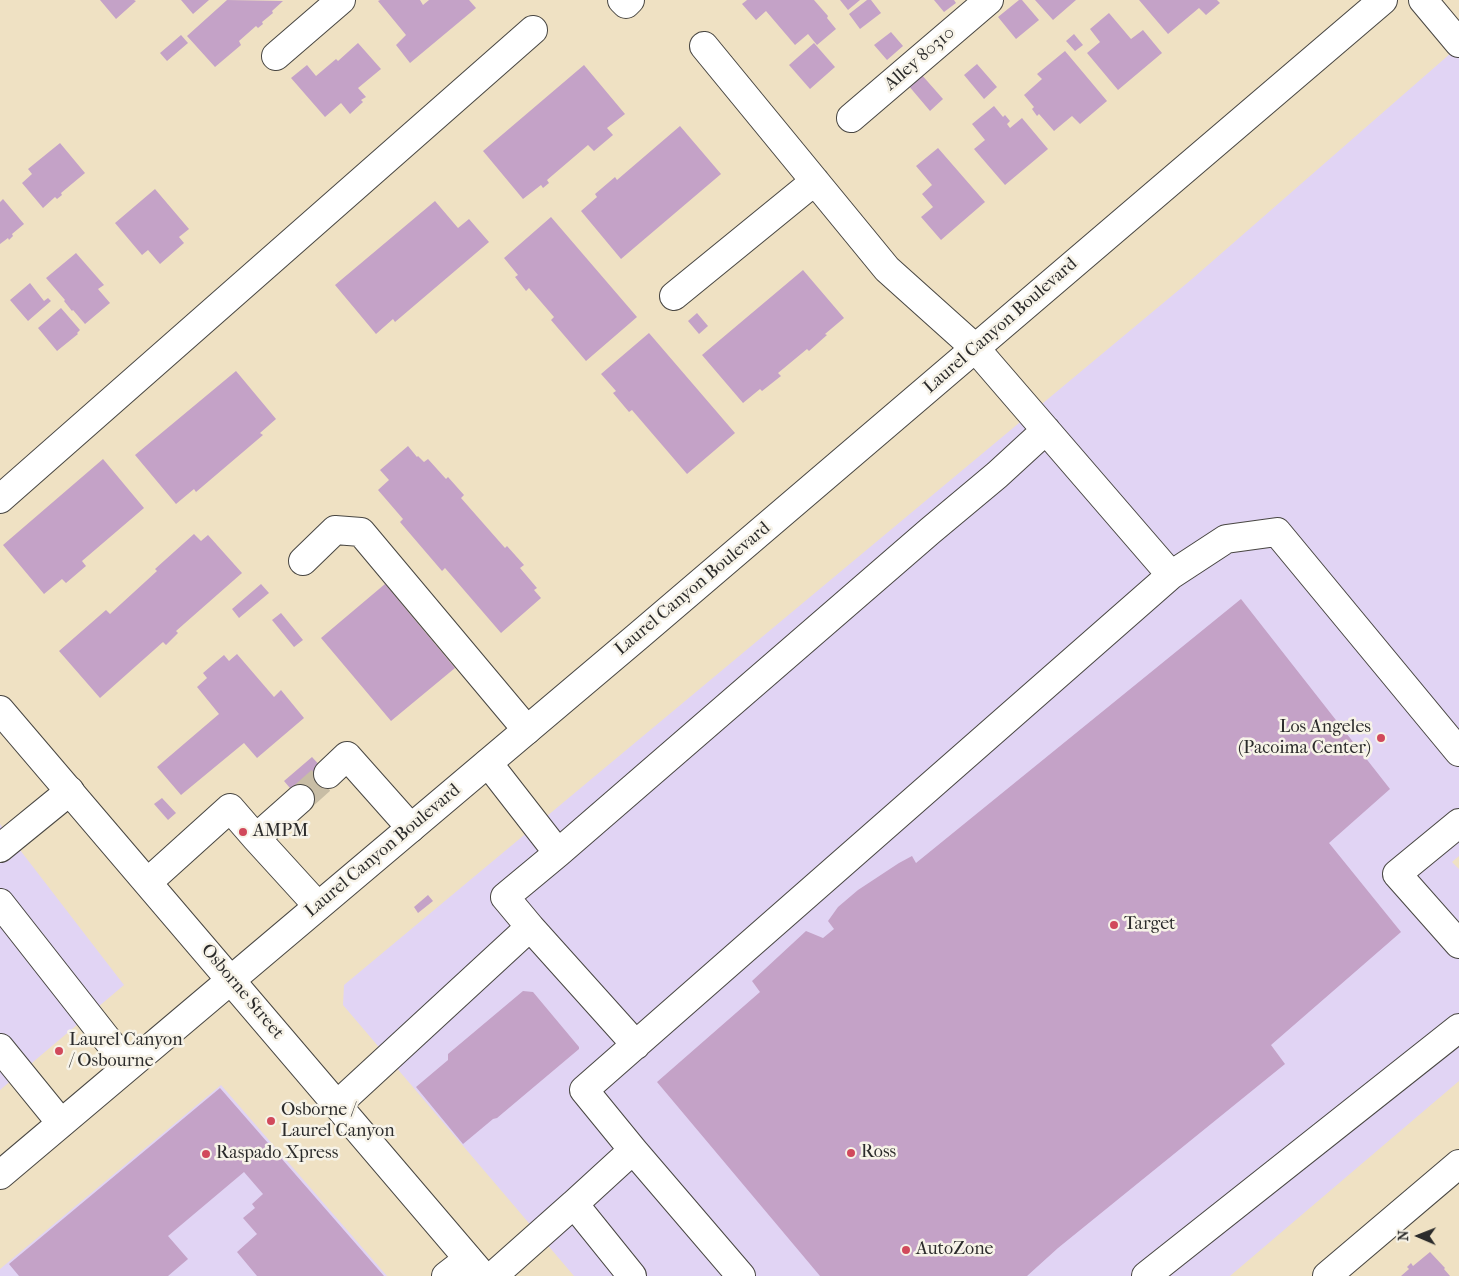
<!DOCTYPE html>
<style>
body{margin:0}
#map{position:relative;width:1459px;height:1276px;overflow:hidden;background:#efe1c3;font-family:"IM FELL French Canon",serif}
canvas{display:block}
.north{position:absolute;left:1394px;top:1211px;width:50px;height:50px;-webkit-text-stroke:4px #f7f3e8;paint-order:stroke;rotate:271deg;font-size:14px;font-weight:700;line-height:20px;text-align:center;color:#2b2b2b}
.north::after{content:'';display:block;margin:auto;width:18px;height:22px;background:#2b2b2b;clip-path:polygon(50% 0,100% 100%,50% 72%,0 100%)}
</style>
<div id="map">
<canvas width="1459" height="1276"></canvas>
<div class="north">N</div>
</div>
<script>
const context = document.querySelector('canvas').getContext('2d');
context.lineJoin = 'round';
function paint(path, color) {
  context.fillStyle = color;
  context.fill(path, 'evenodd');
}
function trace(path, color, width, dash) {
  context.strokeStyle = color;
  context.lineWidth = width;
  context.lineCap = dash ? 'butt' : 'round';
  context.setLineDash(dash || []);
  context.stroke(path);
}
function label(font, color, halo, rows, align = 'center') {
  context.font = font + ' "IM FELL French Canon",serif';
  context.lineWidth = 5;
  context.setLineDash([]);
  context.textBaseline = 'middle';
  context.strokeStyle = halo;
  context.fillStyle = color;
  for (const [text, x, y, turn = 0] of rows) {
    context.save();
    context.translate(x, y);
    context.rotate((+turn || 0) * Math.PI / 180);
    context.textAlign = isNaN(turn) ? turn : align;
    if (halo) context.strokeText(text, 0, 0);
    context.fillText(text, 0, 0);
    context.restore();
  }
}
paint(new Path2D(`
 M1459,46v810l-7,6 7,7v212l-229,195h-656l-231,-271 1,-20 848,-706z
 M0,824l124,161 -124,105z
 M221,1085l166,191h-387v-7z`), '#e1d4f4');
paint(new Path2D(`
 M100,0h34l2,1 -20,18z
 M181,0h28l-16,14z
 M227,0l56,1 -11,10 1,2 -11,9 1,2 -5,4 -2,-2 -17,15 2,4 -26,22 -28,-31z
 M380,0h40l3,5 6,-5h40l7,8 -66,55 -14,-18 10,-10 -28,-34z
 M747,0h67l14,16 -1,2 9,11 -19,16 -9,-11 -13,11 -29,-34 -10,9 -14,-16z
 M840,0h20l-12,10z
 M867,0h4l10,13 -21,16 -11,-15z
 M934,0h20l2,3 -12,9z
 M1019,0h3l17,20 -23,19 -18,-22z
 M1035,0h41l-23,20z
 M1139,0h78l3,3 -14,12 -7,-7 -31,26z
 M1109,13l22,26 12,-9 19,23 -44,37 -31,-37 13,-11 -10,-13z
 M891,32l12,14 -16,14 -13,-15z
 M1074,34l9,11 -8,6 -9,-10z
 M181,35l7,8 -21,18 -7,-8z
 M358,43l23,26 -23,19 8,9 -5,3 2,2 -13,12 -9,-11 -16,14 -34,-39 16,-13 9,11 20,-17 2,2z
 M814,43l21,24 -25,22 -21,-24z
 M1065,51l42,50 -27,23 -8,-8 -18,15 -15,-17 -2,2 -5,-7 2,-2 -10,-12 18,-16 -5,-5z
 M977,64l20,23 -13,12 -20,-24z
 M584,65l41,49 -18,14 6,7 -19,16 -6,-6 -41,35 2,3 -6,5 -2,-3 -18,14 -40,-48z
 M921,74l22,25 -13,12 -22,-26z
 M994,106l9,11 2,-2 5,6 -3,3 3,4 12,-10 26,31 -43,36 -31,-36 11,-9 -13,-16z
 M680,126l41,48 -100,85 -40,-48 16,-14 -2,-3 20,-17 2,3z
 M60,143l25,30 -24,20 1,2 -5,4 -2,-2 -12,11 -21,-25 10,-9 -4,-5z
 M938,148l47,54 -44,38 -20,-23 12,-10 -11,-13 10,-9 -16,-19z
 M155,189l34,40 -10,8 5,6 -24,21 -12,-14 -6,5 -27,-32z
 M3,199l21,25 -12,10 1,2 -4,4 -1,-2 -8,6v-42z
 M435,201l23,27 11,-9 20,23 -94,80 -2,-3 -17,15 -41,-49z
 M551,217l86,100 -51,44 -35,-41 3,-3 -25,-29 -3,3 -11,-14 3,-2 -14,-17z
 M76,253l28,32 -6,4 12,14 -25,21 -12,-14 -1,1 -8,-10 1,-1 -19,-22z
 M803,270l41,48 -19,16 2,1 -18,16 -2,-2 -29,24 3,3 -19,15 -2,-2 -17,14 -41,-48z
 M30,283l14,18 4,-3 3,3 -23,20 -18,-21z
 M61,308l19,22 -3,3 1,1 -21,17 -19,-23z
 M697,313l11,13 -9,8 -11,-13z
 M649,333l86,100 -48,41 -55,-64 -3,2 -16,-19 3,-2 -15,-17z
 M236,371l40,48 -16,14 3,2 -67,57 -2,-3 -18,15 -41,-49z
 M408,446l9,11 1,-1 6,6 4,-3 18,20 2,-2 16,18 -3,3 44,50 2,-2 17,19 -4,3 17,20 -3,2 7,8 -40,35 -56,-65 -3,3 -42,-49 3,-3 -25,-29 11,-10 -9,-10z
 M103,459l41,49 -62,53 4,5 -20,17 -4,-4 -18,15 -41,-49z
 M194,534l7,7 7,-6 34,38 -66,58 2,2 -12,12 -3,-3 -63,56 -41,-47 47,-41 4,4 47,-43 -2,-2z
 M261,584l8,9 -30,25 -7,-9z
 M385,584l70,84 -64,53 -70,-83z
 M1241,599l149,190 -61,54 72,89 -130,113 14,19 -227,184 -31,28h-207l-163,-194 103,-90 -8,-11 54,-50 17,7 11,-9 -6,-8 10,-14 20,-17 41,-27 13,-7 4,7z
 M281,613l22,27 -9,7 -22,-27z
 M237,654l37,43 7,-7 23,28 -47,40 -13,-15 -63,52 -24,-28 62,-53 -22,-27 10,-9 -4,-5 21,-18 5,6z
 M312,757l23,25 -29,25 -22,-26z
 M162,798l14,15 -8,7 -14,-16z
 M428,895l5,6 -15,12 -4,-6z
 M523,991l10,1 46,55v2l-82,69 -4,1 -30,25 -47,-57 32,-27v-6z
 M220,1088l164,188h-127l-20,-24 20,-18 -14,-16 12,-10 -3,-4 11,-10 -19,-22 -76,64 20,23 -20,17h-149l-10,-12z
 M1430,1252l15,16 -1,1 6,7h-49l8,-7 -2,-2 4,-4 2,3z`), '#c4a2c7');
trace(new Path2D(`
 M300,799l28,-25`), '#c8bda5', 28, [28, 14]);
const minor = new Path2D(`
 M622,0l4,4 4,-4
 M1423,0l36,43
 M704,46l183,223 88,79 196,227 55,-36 51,-7 182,220
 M276,56l65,-56
 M851,118l138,-118
 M674,296l141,-115
 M0,499l533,-469
 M303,561l32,-31 26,2 166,198
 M488,763l70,90
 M328,774l19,-18 64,72
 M1459,823l-62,51 62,70
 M256,838l62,68
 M0,848l70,-57
 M148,882l82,-74 26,30 44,-39
 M0,903l128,163
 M530,927l-25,-30 53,-44 372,-322 67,-56 49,-45
 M0,1048l61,75
 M338,1104l192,-177 106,118
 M633,1150l-49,-60 587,-515
 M574,1204l59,-54 108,126
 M446,1276l22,-17
 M493,1276l81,-72 58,72
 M1146,1276l313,-248
 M1327,1276l132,-112`);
const major = new Path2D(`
 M0,710l483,566
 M0,1175l637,-538 746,-637`);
trace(minor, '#484642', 30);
trace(major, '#484642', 30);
trace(minor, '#fff', 28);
trace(major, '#fff', 28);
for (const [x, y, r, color] of [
 [1381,738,5,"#d1495b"],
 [243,832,5,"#d1495b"],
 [1114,925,5,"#d1495b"],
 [59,1051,5,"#d1495b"],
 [271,1121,5,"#d1495b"],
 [851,1153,5,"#d1495b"],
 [206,1154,5,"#d1495b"],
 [906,1250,5,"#d1495b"]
]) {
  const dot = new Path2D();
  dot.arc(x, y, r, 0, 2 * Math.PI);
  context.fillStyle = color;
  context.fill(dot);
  trace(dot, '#f7f3e8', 2);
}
label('18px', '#2b2b2b', '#f7f3e8', [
 ["Alley 80310",920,59,-41],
 ["Laurel Canyon Boulevard",1001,326,-41],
 ["Laurel Canyon Boulevard",693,589,-40],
 ["Laurel Canyon Boulevard",383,851,-40],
 ["Osborne Street",242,992,50]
]);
label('18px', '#2b2b2b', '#f7f3e8', [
 ["Los Angeles",1371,728,"right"],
 ["(Pacoima Center)",1371,749,"right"],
 ["AMPM",253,832],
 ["Target",1124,925],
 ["Laurel Canyon",69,1041],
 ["/ Osbourne",69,1062],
 ["Osborne /",281,1111],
 ["Laurel Canyon",281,1132],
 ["Ross",861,1153],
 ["Raspado Xpress",216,1154],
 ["AutoZone",916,1250]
], 'left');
</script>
